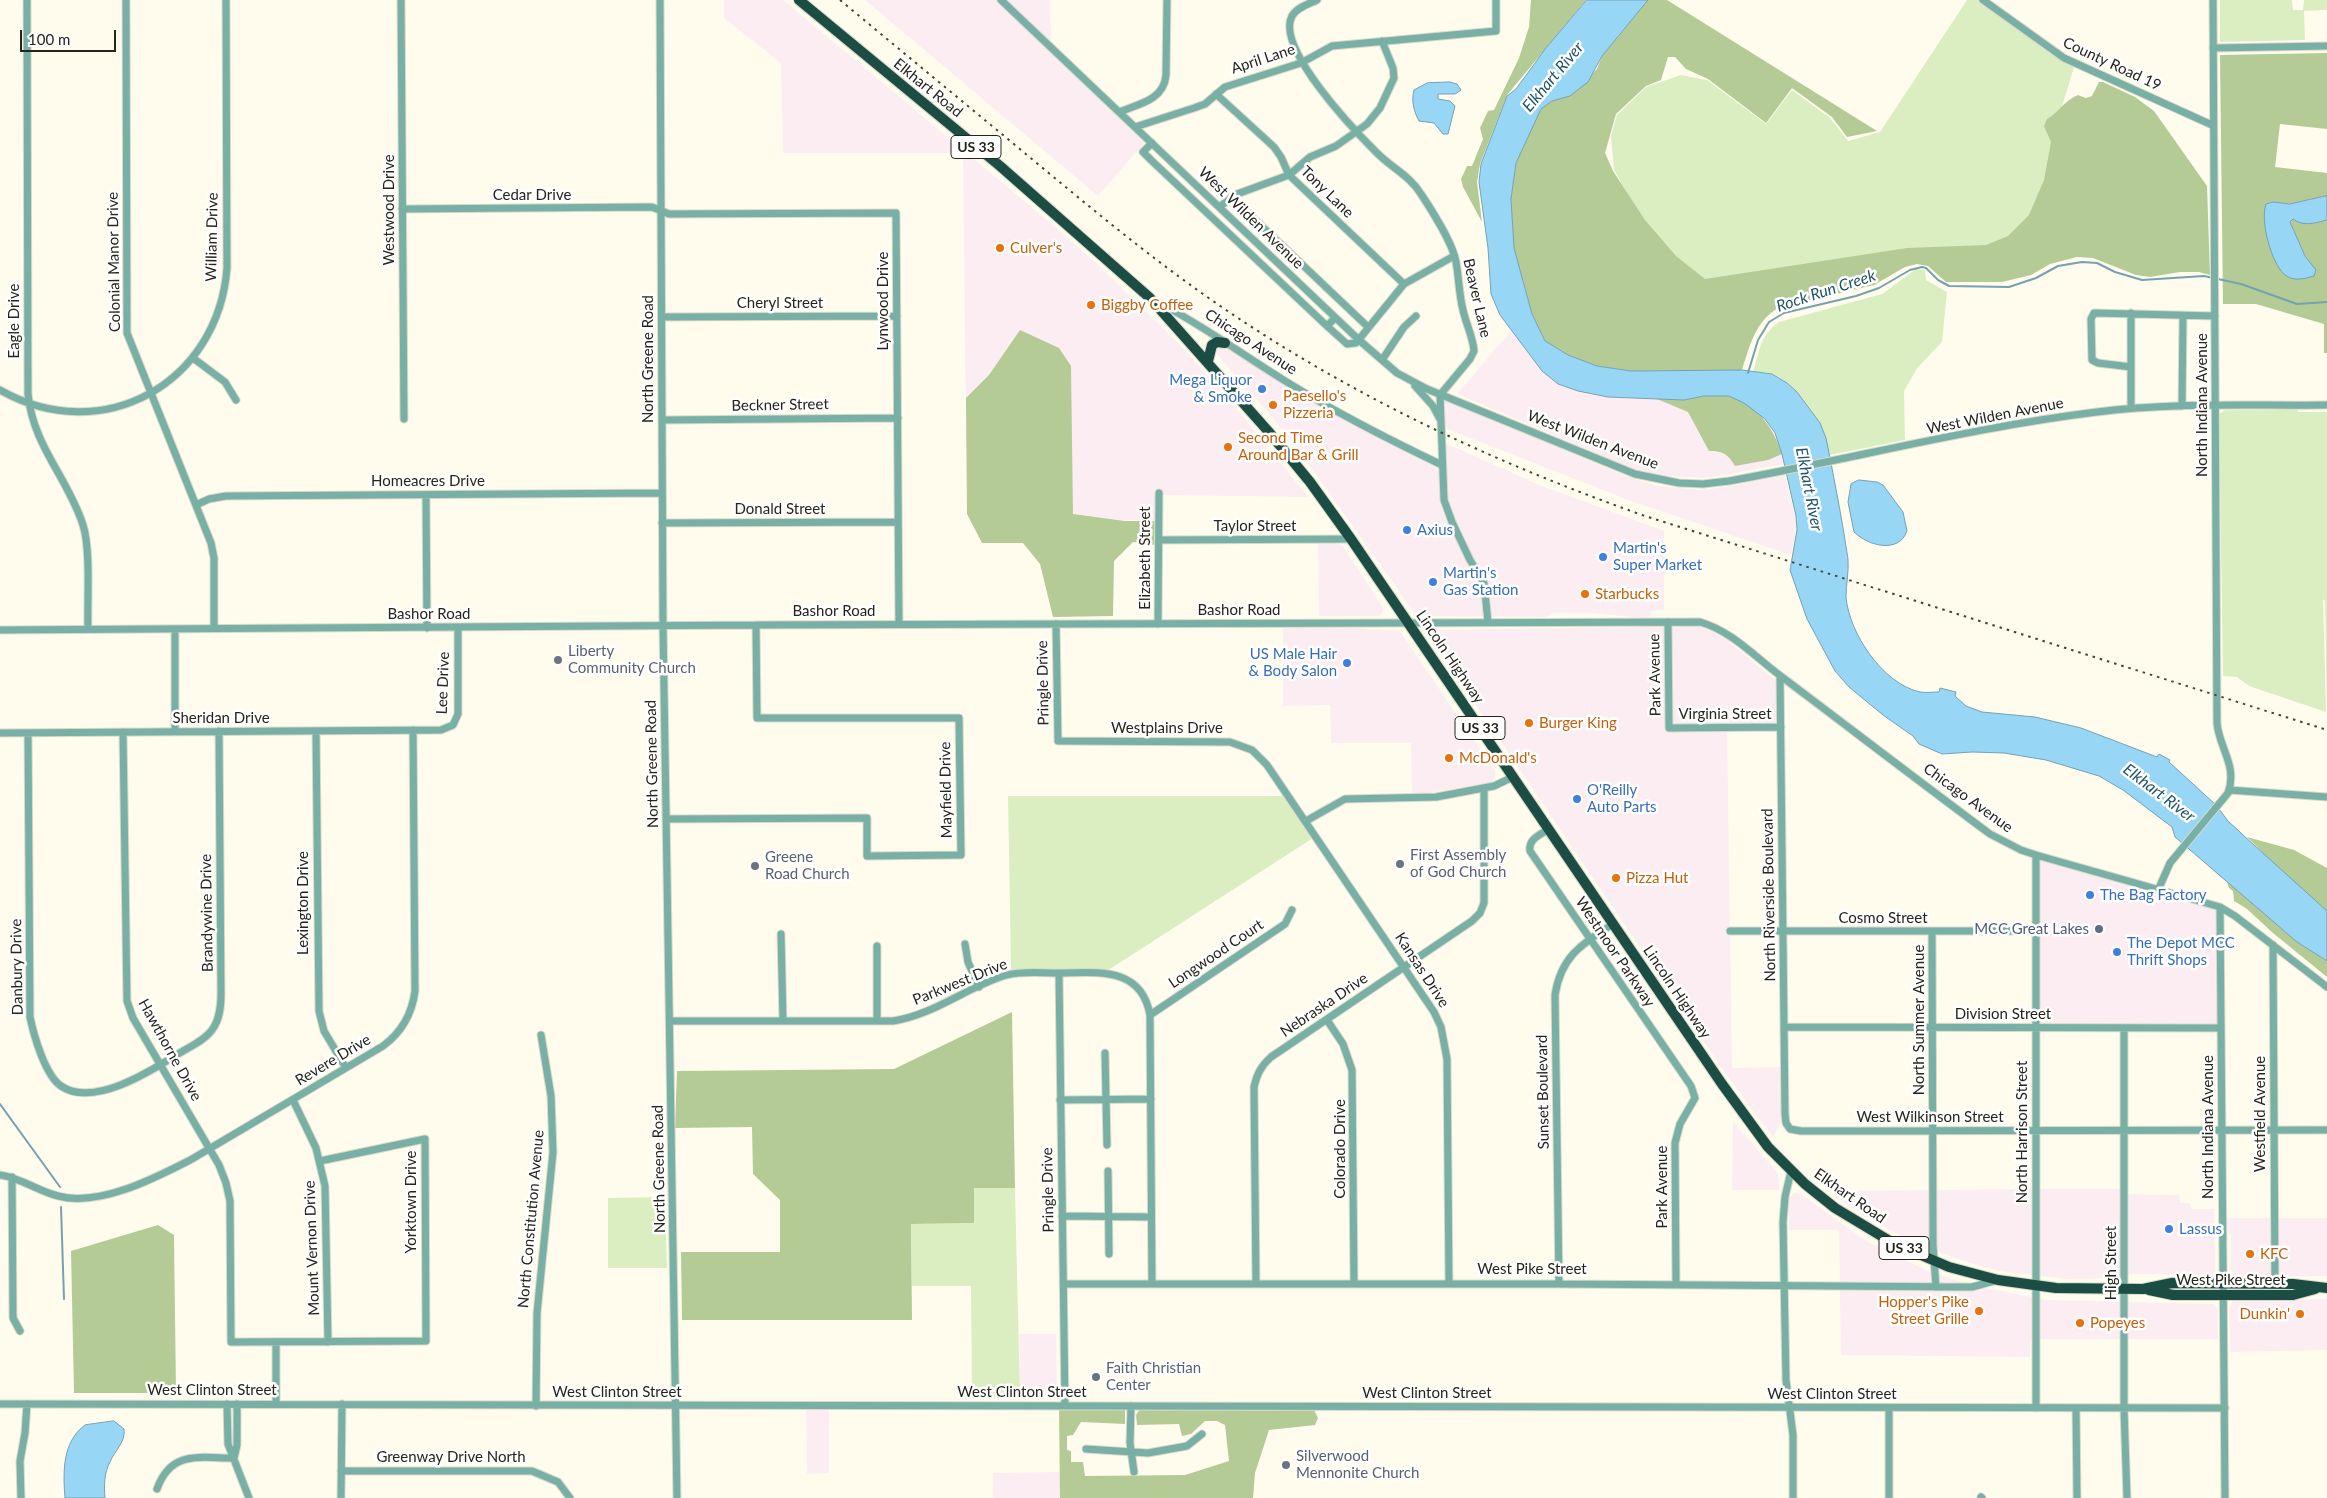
<!DOCTYPE html>
<style>
body{margin:0}
#map{position:relative;width:2327px;height:1498px;overflow:hidden;background:#fffcee;font-family:Lato,sans-serif}
canvas{display:block}
.scale{position:absolute;left:20px;top:30px;width:96px;height:22px;box-sizing:border-box;border:2px solid #26241b;border-top:0;padding-left:6px;font-size:15px;line-height:18px;white-space:nowrap;color:#26241b;-webkit-text-stroke:4px #fff;paint-order:stroke}
</style>
<div id="map">
<canvas width="2327" height="1498"></canvas>
<div class="scale">100 m</div>
</div>
<script>
const context = document.querySelector('canvas').getContext('2d');
context.lineJoin = 'round';
function paint(path, color) {
  context.fillStyle = color;
  context.fill(path, 'evenodd');
}
function trace(path, color, width, dash) {
  context.strokeStyle = color;
  context.lineWidth = width;
  context.lineCap = dash ? 'butt' : 'round';
  context.setLineDash(dash || []);
  context.stroke(path);
}
function label(font, color, halo, rows, align = 'center') {
  context.font = font + ' Lato,sans-serif';
  context.lineWidth = 5;
  context.setLineDash([]);
  context.textBaseline = 'middle';
  context.strokeStyle = halo;
  context.fillStyle = color;
  for (const [text, x, y, turn = 0] of rows) {
    context.save();
    context.translate(x, y);
    context.rotate((+turn || 0) * Math.PI / 180);
    context.textAlign = isNaN(turn) ? turn : align;
    if (halo) context.strokeText(text, 0, 0);
    context.fillText(text, 0, 0);
    context.restore();
  }
}
paint(new Path2D(`
 M724,0h59l259,216 54,47 82,80 59,66 71,88 -145,-2 -8,26 -188,-7 -4,-361h-180l-2,-90 -57,-45z
 M865,0h185l1,47 84,80 10,15 -47,54z
 M1511,331l31,40 16,13 20,7 30,6 76,3 98,54 2,10 -78,14 -47,-2 -25,-7 -177,-75z
 M1222,346l77,48 89,49 58,28 -1,-28 92,41 127,47v79l-12,1 -2,5 -5,2 -56,-5h-37l-6,4 -129,-1 -114,-160 -31,-39 -57,-65 -1,-5z
 M1441,397l160,69 33,13 24,7 43,4 24,-3 60,-12 10,41 1,14 -5,25 -160,-54 -189,-74z
 M1318,543h18l7,3 40,62 -1,6 -3,2h-60z
 M1699,626l19,8 9,6 51,42v39l-2,2 -49,5 5,340 53,-1v47l-12,23 -47,-63 -294,-434v-3l4,-6 3,-1z
 M1334,627l66,4 95,140v7l-3,4 -64,11h-16l-1,-50h-80l-1,-38 -47,1v-78z
 M2037,856l183,51 1,121h-185z
 M1733,1122l44,50 2,6v12h-47z
 M2038,1189h83l6,5 52,1 1,8h10l1,6h23l1,66 -84,-1 -17,4 -48,1 -66,-8 -36,-10 -46,-16 -54,-29 -25,-18v-7z
 M1794,1193l7,1 65,47 57,28 44,15 79,16 168,4 4,6v29h-187l-1,18 -189,-2 -2,-125h-50l-1,-27v-4z
 M2227,1218h100v58l-90,1 -6,-6v-35l-3,-4z
 M2327,1299v51l-97,2 -1,-45 4,-6z
 M1019,1334h37l1,64h-37z
 M806,1409h23v64l-22,1z
 M1060,1472v26h-67v-25z`), '#fcedf2');
paint(new Path2D(`
 M1967,0h16l92,64 -19,62 -10,55 -14,35 -21,22 -25,9 -282,34 -29,-24 -32,-36 -29,-51 -3,-34 6,-21 29,-28 35,-12 26,5 59,44 26,-34 38,28 18,23 32,-9z
 M2220,0h72l1,10h10l1,-10h23v10l-23,1 1,29 -85,2z
 M1916,269l9,1 1,10 21,12 -5,50 -24,25 -14,24 1,49 -76,15c-5,-29 -29,-68 -56,-81 -6,-2 -14,-1 -20,-2 7,-22 6,-36 26,-50l103,-28z
 M2298,409v3h29v301l-2,-112 -2,-2 3,113 -77,-26 -12,-9 -14,-1 -4,-262 6,-4z
 M1008,796h275l30,42 -203,131h-99z
 M974,1188h41l5,210 -48,-1 -1,-111h-59l-1,-62 63,-1z
 M665,1197l2,71h-59v-70z`), '#dbeec2');
paint(new Path2D(`
 M1531,0h55l-79,95 -27,69 -3,18 5,40 -19,-35 -2,-8 6,-13h5l11,-27 -3,-11 8,-17 6,-1 25,-52 10,-31z
 M1648,0h19l210,131 -30,6 -15,-20 -40,-29 -26,35 -58,-44 -22,-10 -11,-12h-7l-7,23 -15,6 -30,28 -11,39 8,18 32,49 31,36 29,23 202,-31 79,-3 22,-9 21,-21 15,-35 7,-38 -7,-16 3,-7c12,-7 18,-19 31,-24l8,3 6,-2 7,-14h4l32,15 19,14 53,75 3,89 -11,-3h-19l-30,5 -14,-2 -43,-17 -16,-1 -27,7 -19,11 -29,7h-56l-18,-16 -11,-2 -12,3 -31,18 -96,23c-23,14 -28,37 -36,62l-111,1 -34,-5 -29,-11 -23,-14 -13,-27 -18,-66 -3,-49 5,-36 18,-41 7,-13 11,-8 18,-5 27,-27 5,-13z
 M2327,53v76l-47,-5 -5,43 52,6v23l-38,8 -16,-2 -7,2 -1,20 46,39 -6,-7 -15,-33 3,-4c10,8 22,4 34,1v133h-3v-29l-68,-20h-33l-3,-249z
 M1020,330l39,18 12,18 2,148 52,7h30v24l-22,-3 -19,19 -1,55 -60,1 -13,-53 -17,-21h-41l-15,-29 -1,-116 23,-23z
 M1704,396c8,0 16,-1 24,0 28,5 46,33 54,58l-14,6 -33,6c-7,-12 -12,-15 -26,-15l-21,-39 -31,-13 27,1z
 M2247,837l47,13 33,18v43l-23,-18z
 M2226,879l71,63 30,19v16l-54,-44 -26,-24 -13,-8 -1,-10 -4,-3z
 M1012,1012l3,176h-41v35l-63,1 1,96h-230l-1,-68h99v-52l-27,-26 -1,-47 -77,1 2,-57 217,-2z
 M158,1225l16,10 2,158h-102l-3,-142z
 M1125,1409v15l-44,-2 -8,13 -6,1v14l4,1v11h12l2,14 100,-1 44,-14 -4,-36 -8,-4h-12l-14,13 -9,2 -3,-12 -42,1 -1,-10 4,-6 174,1 4,8 -3,7 -46,5 -14,43 -2,25h-193l-1,-88z`), '#b5cb96');
const water = new Path2D(`
 M1587,0h61l-46,56 -14,26 -18,14 -18,5 -11,8 -25,54 -5,36 3,49 18,66 13,27 23,14 29,11 34,5 111,-1 30,4 15,9 10,9 23,31 6,15c8,40 16,80 22,121 1,13 -2,25 -2,38 3,36 37,87 74,95 5,1 13,0 19,0l1,-4 16,4 -1,4 11,10 16,6 53,5 46,11 76,29 2,-3 11,6 -1,2 47,43 12,16 26,24 73,66v50l-30,-19 -122,-105 -3,-10 -49,-37 -24,-14 -53,-16 -42,-7 -32,-1 -30,2 -23,-10 -6,-8 -30,-21 -34,-28 -14,-16 -28,-52 -17,-49 7,-40 -1,-14 -14,-62 -7,-21 -10,-14 -21,-16 -15,-7h-25l-20,4 -76,-3 -30,-6 -20,-7 -16,-13 -42,-56 -9,-21 -3,-46 -9,-66 2,-18 26,-68 9,-7 30,-41z
 M1450,82l7,2 4,6 -6,4h-17v5l12,2 5,5 -7,28h-5l-9,-11 -15,-2c-5,-9 -8,-20 -5,-31l13,-7z
 M2327,196v24c-12,3 -24,7 -34,-1l-3,3 15,34 11,14 -2,6c-10,3 -22,6 -30,-2 -13,-12 -24,-53 -18,-70l7,-2 16,2z
 M1859,480l18,2 6,3 20,27 4,19c-8,23 -39,15 -53,1l-6,-30 3,-18z
 M114,1421l10,8c2,13 -9,21 -14,33 -6,11 -6,24 -5,36h-40c-2,-26 -3,-56 20,-73z`);
paint(water, '#97d6f4');
trace(water, '#75a1b3', 1);
trace(new Path2D(`
 M1748,373l10,-33 11,-18 15,-9 72,-17 23,-8 31,-18 12,-3 4,1 12,12 11,6 60,1 27,-9 22,-12 24,-4 15,1 18,9 27,8 62,-4 37,8 56,20 30,-2
 M0,1104l60,83
 M61,1207l3,92`), '#75a1b3', 2);
const minor = new Path2D(`
 M27,0l1,394c5,52 40,84 55,131 8,25 4,77 5,104
 M126,0l1,333 84,210 3,15v70
 M401,0l3,419
 M660,0l3,625 14,873
 M1001,0l358,340 38,33 30,16 208,85 44,9 24,1 26,-3c123,-22 244,-54 368,-69 76,-10 154,-6 230,-7
 M1317,0c-8,4 -20,7 -25,16 -17,32 63,115 85,137 15,15 33,23 44,41 10,15 32,50 35,68 3,16 3,33 7,48 3,14 10,27 11,41l-4,8 -30,36 4,105 8,22 18,38 14,23 4,39
 M1983,0l81,58 148,67
 M2213,48l114,-2
 M1216,94l58,53 7,10 8,18 115,109
 M1119,112c20,-8 45,-12 47,-37l1,-75
 M1135,127l59,-19 11,-4 20,-17 76,-24 31,-17 164,-15v-31
 M1152,143l-9,9 9,9 175,165 8,-8
 M1231,197l137,130
 M1219,207l18,-13 52,-19 21,-18 26,-11 31,-22 13,-16 14,-30 -1,-10 -11,-27
 M402,209l250,-2 17,7 227,-1 3,411
 M1154,300c51,26 97,61 146,90 46,28 94,52 142,75
 M2131,313v95
 M662,317l235,-1
 M1327,326l20,18 9,-1 48,-59 50,-28
 M193,358l32,24 11,18
 M1382,360l22,-33 12,-11
 M2131,367l-33,-4 -6,-3 -1,-41 3,-6 121,3
 M1415,386l18,20 7,13
 M0,390c102,58 218,-6 227,-122l-1,-268
 M2182,406l1,-90
 M662,420l236,-2
 M426,495l1,133
 M196,505l13,-6 17,-3 436,-3
 M662,523l236,-1
 M1159,540l192,-1
 M1668,622l1,106 112,-1
 M1056,624l2,117 172,1 22,8 15,15 167,247 7,15 6,32 2,225
 M1158,624l1,-131
 M175,629v103
 M0,630l756,-5 944,-3c32,9 56,36 82,55 69,52 138,105 208,157l31,16 15,5 184,52 15,9 92,71
 M1780,676l5,438 1,9 4,6 11,2 526,-1
 M316,731l3,280 5,20 22,37
 M123,732l4,269 6,17 86,147 7,18 4,18 1,141 195,-1 -1,-202 -105,22
 M0,733l441,-3 12,-5 5,-11v-87
 M28,733l2,284c4,19 15,58 31,69 32,22 90,-15 117,-32 11,-7 26,-13 34,-24 8,-11 9,-24 9,-37l-2,-262
 M2229,790l98,7
 M667,819l200,-1v38l94,-1 -2,-137h-202l-1,-93
 M1306,821l39,-22 91,-2 58,-11 19,-9
 M1549,829c-9,6 -21,10 -19,22l161,235 4,12 -15,26 -5,19 1,142
 M2159,888l11,-25 58,-70c10,-27 -9,-45 -11,-70l-4,-723
 M2220,907l5,591
 M1730,931h306
 M1932,932l1,313 3,42
 M781,934l2,87
 M965,944l3,18 11,25
 M2273,945l2,339
 M877,946v74
 M1059,973l6,433
 M1150,1015l135,-91 7,-14
 M1327,1020l16,24 9,26 2,214
 M670,1021h223c41,-6 75,-35 114,-46 15,-4 34,-2 50,-2 38,0 84,-8 93,42l2,269
 M1785,1027l436,1
 M2124,1028v381l3,89
 M1105,1053l2,92
 M293,1100l23,48 9,38 3,156
 M1060,1100l91,-1
 M1108,1171l1,83
 M1791,1171l-6,26 -2,25 3,158 7,55v63
 M0,1175c21,3 38,16 58,21 42,11 97,-18 134,-37l191,-113c19,-14 29,-32 32,-55l-2,-261
 M12,1177l1,141 7,13
 M1062,1216l89,1
 M1065,1284h494l413,3 26,-7
 M1256,1284l-2,-197c3,-13 7,-21 17,-30l201,-136 8,-8 4,-10v-115
 M1559,1284l-4,-289c6,-39 27,-51 58,-71
 M276,1342v62
 M0,1404l2225,4
 M227,1404l1,40 21,54
 M536,1406l1,-93 16,-161 -2,-56 -10,-61
 M1131,1406l-1,37 4,29
 M1889,1408v90
 M2036,1408v-553
 M2076,1409l1,89
 M1086,1449l62,4 39,-7 15,-12
 M234,1458l3,-13v-41
 M341,1471h191l26,11 12,16
 M157,1489c14,-39 42,-31 77,-31
 M1981,1497l1,1
 M21,1498l-1,-37 5,-28 2,-29
 M341,1498l1,-94`);
const highway = new Path2D(`
 M799,0l201,166 150,132 118,133 42,51 41,57 371,545 46,63 37,37 30,24 58,35 56,24 49,13 58,8 87,1 29,-6 121,1 34,4
 M1208,361l4,-16 5,-3 8,1
 M2149,1290l24,5h120l22,-6`);
trace(minor, '#dcd9cc', 9);
trace(highway, '#dcd9cc', 12);
trace(minor, '#78b0a5', 7);
trace(highway, '#1c4d44', 10);
trace(new Path2D(`
 M840,0c59,49 117,97 175,145 65,54 129,108 198,156 134,93 279,161 432,215l682,214`), '#46443a', 2, [2.5, 5]);
for (const [x, y, r, color] of [
 [1000,248,5,"#e8710a"],
 [1091,305,5,"#e8710a"],
 [1262,389,5,"#3f7fe0"],
 [1273,405,5,"#e8710a"],
 [1228,447,5,"#e8710a"],
 [1407,530,5,"#3f7fe0"],
 [1603,557,5,"#3f7fe0"],
 [1433,582,5,"#3f7fe0"],
 [1585,594,5,"#e8710a"],
 [558,660,5,"#6b7280"],
 [1347,663,5,"#3f7fe0"],
 [1529,723,5,"#e8710a"],
 [1449,758,5,"#e8710a"],
 [1577,799,5,"#3f7fe0"],
 [1400,864,5,"#6b7280"],
 [755,866,5,"#6b7280"],
 [1616,878,5,"#e8710a"],
 [2090,895,5,"#3f7fe0"],
 [2099,929,5,"#5c6f8a"],
 [2117,952,5,"#3f7fe0"],
 [2169,1229,5,"#3f7fe0"],
 [2250,1254,5,"#e8710a"],
 [1979,1311,5,"#e8710a"],
 [2300,1314,5,"#e8710a"],
 [2080,1323,5,"#e8710a"],
 [1096,1377,5,"#6b7280"],
 [1286,1465,5,"#6b7280"]
]) {
  const dot = new Path2D();
  dot.arc(x, y, r, 0, 2 * Math.PI);
  context.fillStyle = color;
  context.fill(dot);
  trace(dot, '#fff', 2);
}
for (const [x, y, w] of [
 [976,147,50],
 [1480,728,50],
 [1904,1248,50]
]) {
  const box = new Path2D();
  box.roundRect(x - w / 2, y - 11.5, w, 23, 4);
  context.fillStyle = '#fff';
  context.fill(box);
  trace(box, '#26241b', 1);
}
label('bold 14px', '#26241b', null, [
 ["US 33",976,147],
 ["US 33",1480,728],
 ["US 33",1904,1248]
]);
label('15px', '#26241b', '#fff', [
 ["April Lane",1263,59,-18],
 ["County Road 19",2112,64,25],
 ["Elkhart Road",928,88,39],
 ["Tony Lane",1327,192,44],
 ["Cedar Drive",532,195],
 ["Westwood Drive",389,210,-90],
 ["West Wilden Avenue",1251,218,44],
 ["William Drive",212,237,-89],
 ["Colonial Manor Drive",114,262,-91],
 ["Beaver Lane",1477,298,77],
 ["Lynwood Drive",883,301,-90],
 ["Cheryl Street",780,303],
 ["Eagle Drive",14,321,-90],
 ["Chicago Avenue",1251,342,33],
 ["North Greene Road",648,359,-90],
 ["Beckner Street",780,405,-1],
 ["North Indiana Avenue",2202,405,-90],
 ["West Wilden Avenue",1995,416,-11],
 ["West Wilden Avenue",1593,440,21],
 ["Homeacres Drive",428,481],
 ["Donald Street",780,509],
 ["Taylor Street",1255,526],
 ["Elizabeth Street",1145,558,-90],
 ["Bashor Road",1239,610],
 ["Bashor Road",834,611],
 ["Bashor Road",429,614],
 ["Lincoln Highway",1450,657,56],
 ["Park Avenue",1655,675,-91],
 ["Lee Drive",443,683,-88],
 ["Pringle Drive",1043,683,-91],
 ["Virginia Street",1725,714],
 ["Sheridan Drive",221,718],
 ["Westplains Drive",1167,728],
 ["North Greene Road",652,764,-91],
 ["Mayfield Drive",946,790,-91],
 ["Chicago Avenue",1968,798,36],
 ["North Riverside Boulevard",1769,895,-91],
 ["Lexington Drive",303,903,-90],
 ["Brandywine Drive",207,913,-91],
 ["Cosmo Street",1883,918],
 ["Westmoor Parkway",1615,952,56],
 ["Longwood Court",1216,954,-34],
 ["Danbury Drive",17,967,-91],
 ["Kansas Drive",1422,970,57],
 ["Parkwest Drive",960,982,-22],
 ["Lincoln Highway",1677,992,56],
 ["Nebraska Drive",1324,1005,-34],
 ["Division Street",2003,1014],
 ["North Summer Avenue",1919,1020,-90],
 ["Hawthorne Drive",170,1050,61],
 ["Revere Drive",333,1060,-31],
 ["Sunset Boulevard",1543,1092,-91],
 ["Westfield Avenue",2260,1114,-90],
 ["West Wilkinson Street",1930,1117],
 ["North Indiana Avenue",2208,1127,-90],
 ["North Harrison Street",2022,1132,-90],
 ["Colorado Drive",1340,1149,-90],
 ["North Greene Road",659,1169,-91],
 ["Park Avenue",1662,1187,-90],
 ["Pringle Drive",1048,1190,-91],
 ["Elkhart Road",1850,1196,35],
 ["Yorktown Drive",411,1202,-90],
 ["North Constitution Avenue",531,1219,-85],
 ["Mount Vernon Drive",312,1248,-92],
 ["High Street",2111,1263,-90],
 ["West Pike Street",1532,1269],
 ["West Pike Street",2231,1280],
 ["West Clinton Street",212,1390],
 ["West Clinton Street",617,1392],
 ["West Clinton Street",1022,1392],
 ["West Clinton Street",1427,1393],
 ["West Clinton Street",1832,1394],
 ["Greenway Drive North",451,1457]
]);
label('15px', '#c56008', '#fff', [
 ["Culver's",1010,248],
 ["Biggby Coffee",1101,305],
 ["Paesello's",1283,396],
 ["Pizzeria",1283,413],
 ["Second Time",1238,438],
 ["Around Bar & Grill",1238,455],
 ["Starbucks",1595,594],
 ["Burger King",1539,723],
 ["McDonald's",1459,758],
 ["Pizza Hut",1626,878],
 ["KFC",2260,1254],
 ["Hopper's Pike",1969,1302,"right"],
 ["Street Grille",1969,1319,"right"],
 ["Dunkin'",2290,1314,"right"],
 ["Popeyes",2090,1323]
], 'left');
label('15px', '#366cbe', '#fff', [
 ["Mega Liquor",1252,380,"right"],
 ["& Smoke",1252,397,"right"],
 ["Axius",1417,530],
 ["Martin's",1613,548],
 ["Super Market",1613,565],
 ["Martin's",1443,573],
 ["Gas Station",1443,590],
 ["US Male Hair",1337,654,"right"],
 ["& Body Salon",1337,671,"right"],
 ["O'Reilly",1587,790],
 ["Auto Parts",1587,807],
 ["The Bag Factory",2100,895],
 ["The Depot MCC",2127,943],
 ["Thrift Shops",2127,960],
 ["Lassus",2179,1229]
], 'left');
label('15px', '#5b616d', '#fff', [
 ["Liberty",568,651],
 ["Community Church",568,668],
 ["First Assembly",1410,855],
 ["of God Church",1410,872],
 ["Greene",765,857],
 ["Road Church",765,874],
 ["Faith Christian",1106,1368],
 ["Center",1106,1385],
 ["Silverwood",1296,1456],
 ["Mennonite Church",1296,1473]
], 'left');
label('15px', '#4e5e75', '#fff', [
 ["MCC Great Lakes",2089,929]
], 'right');
label('italic 16px', '#215368', '#fff', [
 ["Elkhart River",1553,77,-50],
 ["Rock Run Creek",1826,291,-18],
 ["Elkhart River",1809,489,79],
 ["Elkhart River",2159,793,37]
]);
</script>
